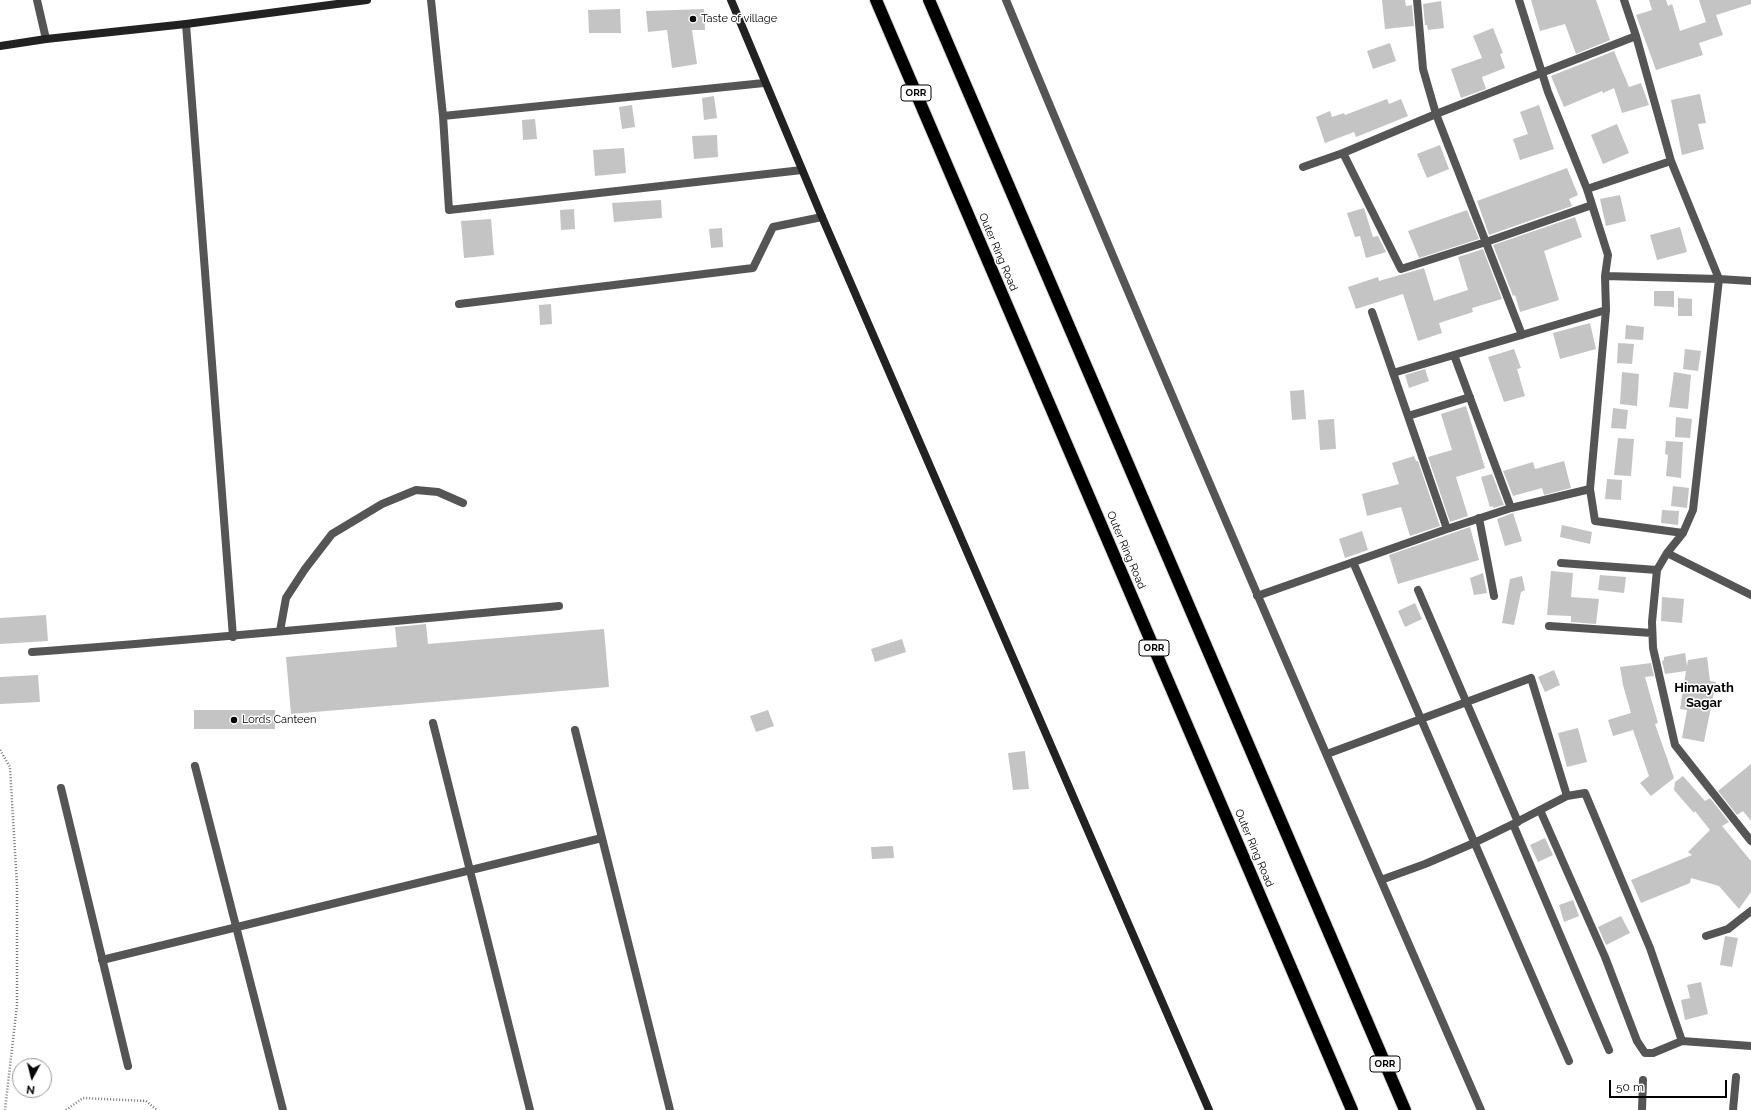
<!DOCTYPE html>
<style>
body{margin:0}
#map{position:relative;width:1751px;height:1110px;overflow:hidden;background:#fff;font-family:Raleway,sans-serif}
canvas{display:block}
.north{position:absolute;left:12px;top:1058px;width:40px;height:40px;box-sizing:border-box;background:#fff;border:1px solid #999;border-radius:50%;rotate:187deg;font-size:11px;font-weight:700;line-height:16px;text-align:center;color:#000}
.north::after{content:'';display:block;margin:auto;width:14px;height:18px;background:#000;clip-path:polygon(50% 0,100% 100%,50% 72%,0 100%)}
.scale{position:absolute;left:1609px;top:1080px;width:118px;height:18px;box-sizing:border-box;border:2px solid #000;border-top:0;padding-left:5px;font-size:12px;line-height:14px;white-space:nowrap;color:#000;-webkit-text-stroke:3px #fff;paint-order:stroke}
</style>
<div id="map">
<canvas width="1751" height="1110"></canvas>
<div class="north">N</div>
<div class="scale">50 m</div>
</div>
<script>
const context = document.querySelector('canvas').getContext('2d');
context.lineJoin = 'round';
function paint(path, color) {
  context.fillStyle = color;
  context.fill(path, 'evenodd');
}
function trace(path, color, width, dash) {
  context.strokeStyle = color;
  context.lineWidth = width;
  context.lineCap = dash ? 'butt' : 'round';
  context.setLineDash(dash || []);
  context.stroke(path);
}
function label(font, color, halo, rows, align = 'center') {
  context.font = font + ' Raleway,sans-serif';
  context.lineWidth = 3;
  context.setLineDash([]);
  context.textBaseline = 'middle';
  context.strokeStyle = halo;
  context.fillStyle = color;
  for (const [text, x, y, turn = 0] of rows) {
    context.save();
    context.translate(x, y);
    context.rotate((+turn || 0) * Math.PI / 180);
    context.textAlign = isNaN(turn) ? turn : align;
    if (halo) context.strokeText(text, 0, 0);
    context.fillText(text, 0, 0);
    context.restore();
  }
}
paint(new Path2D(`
 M1382,0h23l1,6 6,-1 2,21 -29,3z
 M1531,0h65l14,40 -34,14 -11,-30 -25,7z
 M1649,0h17l2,6 4,-2 8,27 26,-9 -7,-22h52v4l-35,11 7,20 -24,8 4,12 -47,15 -20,-55 16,-5z
 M1441,1l3,27 -16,2 -1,-5h-2l-2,-21z
 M620,9l1,24h-32l-1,-23z
 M704,9l1,21h-13l5,34 -25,4 -5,-38 -19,2 -2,-21z
 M1493,28l10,25 -3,1 5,14 -23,9 4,12 -25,9 -10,-29 31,-11 -9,-22z
 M1390,43l6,18 -23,8 -6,-18z
 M1614,51l15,36 12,-4 8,22 -27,8 -8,-25 -11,5 -1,-2 -38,16 -13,-31z
 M1700,94l6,29 -8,1 6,25 -22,6 -11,-55z
 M714,96l3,22 -13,2 -2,-22z
 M1387,99l2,5 12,-5 7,17 -52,21 -2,-5 -29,11 -9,-26 14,-6 2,6 12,-4 1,2z
 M632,105l3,22 -13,2 -3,-22z
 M1539,105l15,44 -34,11 -7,-21 15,-5 -8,-22z
 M535,119l2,20 -14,1 -1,-20z
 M1617,124l12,29 -26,11 -12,-29z
 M717,135l1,22 -24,2 -2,-23z
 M1440,145l9,24 -22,9 -10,-24z
 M624,148l2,25 -31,3 -2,-26z
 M1567,168l11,27 -9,4 3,7 -83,29 -12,-34z
 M1620,195l6,26 -20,5 -6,-27z
 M661,200l1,18 -48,4 -2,-19z
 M1364,208l9,29 5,-1 8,16 -20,6 -6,-22 -5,1 -8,-24z
 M574,209l1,20 -14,1 -1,-20z
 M1467,210l12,29 -60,19 -11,-27z
 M1575,217l7,20 -38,14 15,49 -39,12 -5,-17 -2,1 -20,-51z
 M491,219l3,36 -30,3 -3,-37z
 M1680,227l7,25 -30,8 -7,-25z
 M722,228l1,19 -12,1 -2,-19z
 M1483,249l19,50 -30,9 1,4 -34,11 3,10 -24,8 -15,-47 -47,15 -8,-22 30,-10 1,4 45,-13 10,33 34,-11 -10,-33z
 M1654,291h20v16l-20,-1z
 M1678,298l14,1v17h-14z
 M551,304l1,20 -12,1 -1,-20z
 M1590,323l6,26 -36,10 -7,-26z
 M1626,325l18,2 -1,13 -18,-1z
 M1618,343l16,1 -2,20 -15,-1z
 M1514,349l7,19 -4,1 8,27 -21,6 -16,-45z
 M1685,349l16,2 -3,20 -15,-2z
 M1425,369l4,12 -20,7 -4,-13z
 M1622,372l17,2 -2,32 -17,-2z
 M1674,372l17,3 -3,34 -19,-2z
 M1304,390l2,29 -14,1 -2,-29z
 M1466,406l19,62 -29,9 12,39 -18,6 -22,-65 24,-7 -11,-36z
 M1613,408l15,2 -2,19 -15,-1z
 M1676,417l16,2 -2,19 -15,-1z
 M1334,419l2,30 -16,1 -2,-30z
 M1618,438l16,1 -3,37 -17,-1z
 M1666,441l17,1 -2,36 -15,-2 2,-21 -3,-1z
 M1414,456l2,5h2l22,65 -30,10 -9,-29 -34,9 -5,-22 37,-10 -7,-21z
 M1564,461l7,27 -27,7 -2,-7 -29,8 -10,-25 30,-9 2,7z
 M1492,474l12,31 -11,3v-2l-3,1 -9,-30z
 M1607,479l15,1 -1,20 -16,-1z
 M1673,486l16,2 -2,20 -16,-2z
 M1662,510l17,1 -1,14 -17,-2z
 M1513,513l9,28 -17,5 -8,-27z
 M1562,525l30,7 -2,12 -30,-7z
 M1470,527l9,33 -81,24 -9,-29z
 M1362,531l6,19 -23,8 -6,-19z
 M1551,571l22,2 -2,24 28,2 -3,25 -25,-2v-6l-24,-1z
 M1483,573l4,20 -13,2 -4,-17z
 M1600,575l26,2 -2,16 -26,-3z
 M1522,576l3,14 -4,2 -7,33 -12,-2 8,-44z
 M1662,597l22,2 -2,24 -21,-2z
 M1415,603l7,16 -17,8 -7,-16z
 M46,615l2,26 -48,3v-26z
 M426,624l2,20 176,-15 5,58 -318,27 -5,-57 111,-10 -2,-20z
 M902,639l4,13 -31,10 -4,-13z
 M1685,653l2,13 1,-6 19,-3 3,24 6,1 -12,60 -22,-4 5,-28 -7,-1 6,-38 -21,3 -3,-13 2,-1v-3z
 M1651,663l3,13 -9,1 13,46 -3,1 19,54 -23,18 -11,-13 9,-7 -16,-46 -20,6 -5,-16 23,-7 -8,-28 -3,-18z
 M1554,670l6,15 -15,7 -7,-15z
 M38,675l2,27 -40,2v-27z
 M194,710h81v19h-81z
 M768,710l6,16 -18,6 -6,-16z
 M1578,728l9,34 -20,5 -9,-34z
 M1025,751l4,38 -16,1 -5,-37z
 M1751,764v57l-8,-10 -6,4 -19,-24z
 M1683,776l22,25 5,-3 19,24 -7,4 29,35v31l-12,17 -20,-23 -28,-8 -1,5 -49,20 -10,-23 61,-25 -4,-3 22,-22 -15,-19 -1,2 -20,-23 1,-8z
 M1545,838l8,17 -15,7 -8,-17z
 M893,846l1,12 -22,1 -1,-12z
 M1573,900l6,16 -15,6 -5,-17z
 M1621,916l9,17 -24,12 -8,-18z
 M1725,936l13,2 -6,29 -12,-2z
 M1701,982l7,32 -23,6 -4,-20 9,-2 -3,-13z`), '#c4c4c4');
const motorway = new Path2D(`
 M876,0l476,1110
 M929,0l476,1110`);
trace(motorway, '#dbdbdb', 14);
trace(new Path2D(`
 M0,750l10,17 7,118v120l-12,105
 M66,1110l17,-12 63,3 11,9`), '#777', 2.5, [1, 2]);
trace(new Path2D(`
 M37,0l9,39
 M186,24l47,613
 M280,631l6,-33 19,-29 27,-35 50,-30 34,-14 22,2 25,11
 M32,652c176,-13 351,-30 527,-46
 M433,723l97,387
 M575,730l95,380
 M195,766l88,344
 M61,788l67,278
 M102,960l500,-122`), '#555', 8);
trace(new Path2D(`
 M431,0l12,116 6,94 353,-40
 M1006,0c154,372 314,741 475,1110
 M1417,0l6,69 13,45 86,221
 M1519,0l29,92 39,97 21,66 -3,21 1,34 -16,179
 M1624,0l12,36 35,125 48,118 -26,231 -10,23 -16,20 -10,17 -5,52 1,26 22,97 76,96
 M443,116l321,-33
 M1343,153l58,116 85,-27 106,-37
 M1303,167l40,-14 93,-39 200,-78
 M1587,189l84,-28
 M1605,276l114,3 32,2
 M459,304l294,-36 20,-41 49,-10
 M1372,312l75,217
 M1454,355l57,153
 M1393,373l213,-63
 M1408,416l62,-19
 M1479,518l15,78
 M1667,553l84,42
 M1353,562l216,499
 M1561,563l96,7
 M1418,590l100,232
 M1257,596l190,-67 64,-21 79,-19 5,32 88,12
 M1549,626l103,7
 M1327,754l204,-76 36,118
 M1540,810l65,147 32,84 8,12h8l29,-12 69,5
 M1513,824l96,226
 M1381,880l44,-16 49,-21 39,-19 54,-28 18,-3 65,155 32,93
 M1706,936l22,-7 23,-18
 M1642,1110l1,-30
 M1733,1110l3,-33`), '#555', 8);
trace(new Path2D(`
 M731,0l91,217 387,893
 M0,46l46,-7 140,-15 181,-24`), '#222', 8);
trace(motorway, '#000', 12);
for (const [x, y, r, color] of [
 [693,19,4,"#000"],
 [234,720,4,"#000"]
]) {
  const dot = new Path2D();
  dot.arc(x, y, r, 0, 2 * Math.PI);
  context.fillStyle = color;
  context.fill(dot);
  trace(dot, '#fff', 1.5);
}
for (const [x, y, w] of [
 [916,93,30],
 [1154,648,30],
 [1385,1064,30]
]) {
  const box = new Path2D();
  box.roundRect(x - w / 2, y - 8, w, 16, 3);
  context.fillStyle = '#fff';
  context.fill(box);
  trace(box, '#000', 1);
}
label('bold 10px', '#000', null, [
 ["ORR",916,93],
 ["ORR",1154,648],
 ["ORR",1385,1064]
]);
label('11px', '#000', '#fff', [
 ["Taste of village",701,19],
 ["Lords Canteen",242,720]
], 'left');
label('11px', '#000', '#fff', [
 ["Outer Ring Road",998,252,67],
 ["Outer Ring Road",1126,550,67],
 ["Outer Ring Road",1254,848,67]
]);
label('bold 13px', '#000', '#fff', [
 ["Himayath",1704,688],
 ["Sagar",1704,703]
]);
</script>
